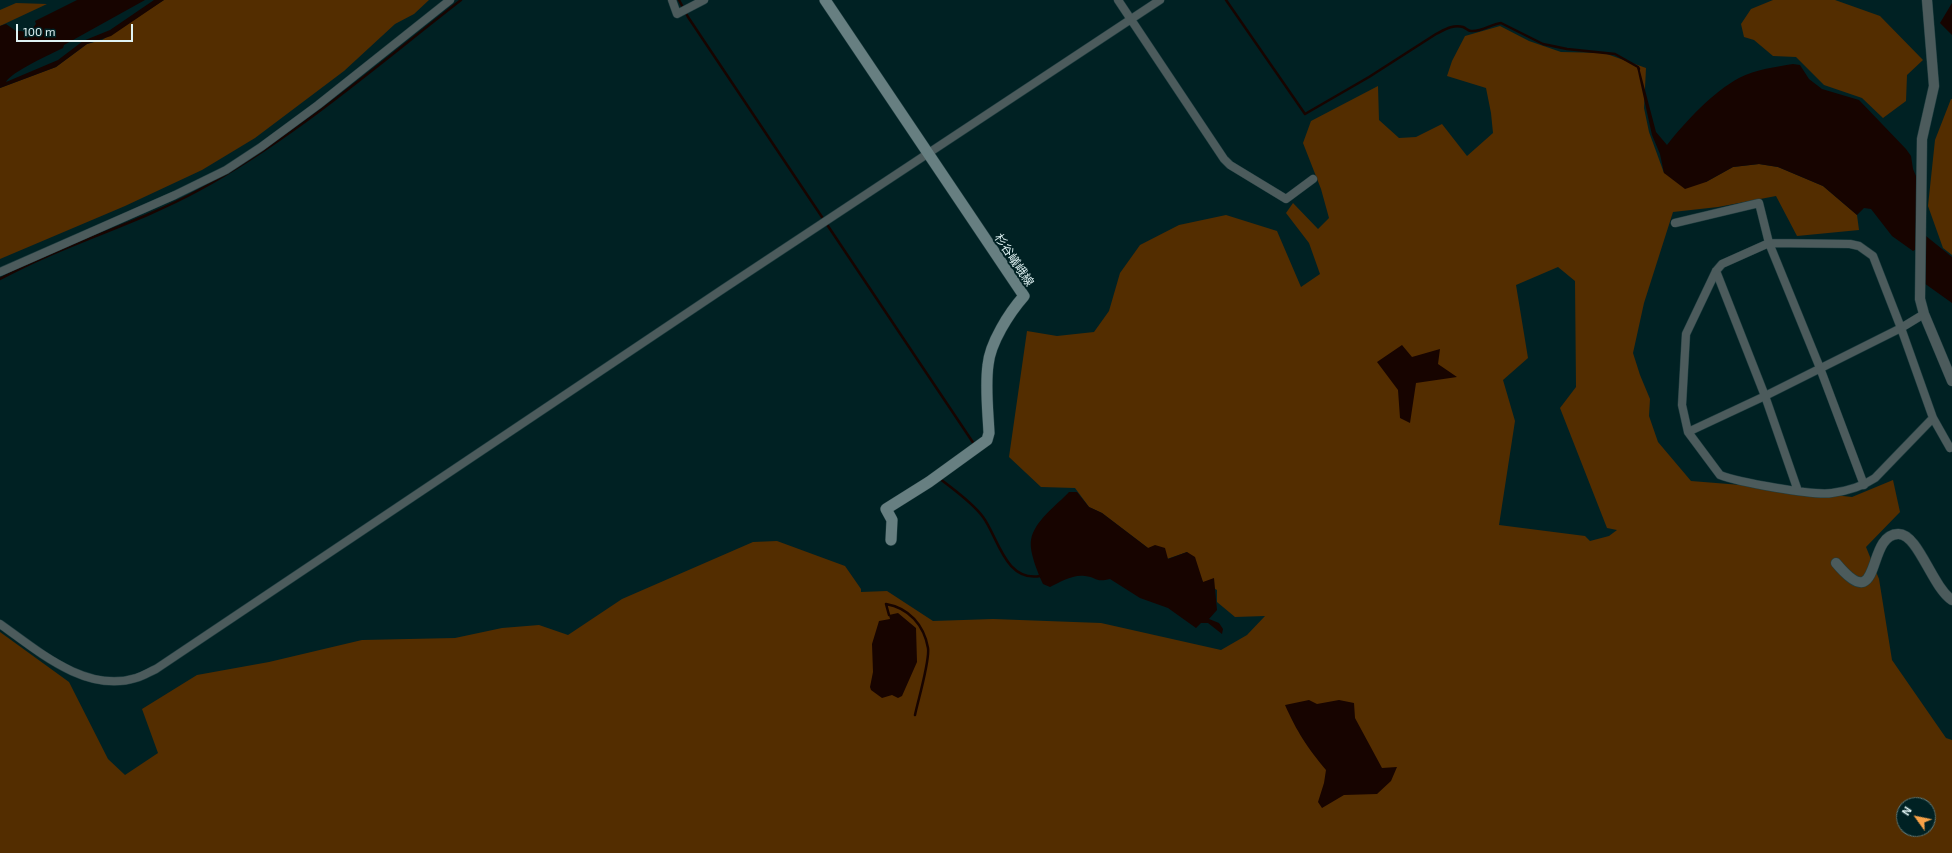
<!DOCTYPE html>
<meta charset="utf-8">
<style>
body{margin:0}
#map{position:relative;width:1952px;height:853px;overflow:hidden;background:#002123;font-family:"Exo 2",sans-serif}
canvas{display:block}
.north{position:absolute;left:1896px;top:797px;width:40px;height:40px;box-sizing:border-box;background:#002123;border:1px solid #597576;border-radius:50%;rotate:303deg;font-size:11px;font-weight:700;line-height:16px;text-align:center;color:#dff2f3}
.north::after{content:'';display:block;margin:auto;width:14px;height:18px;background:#f7a248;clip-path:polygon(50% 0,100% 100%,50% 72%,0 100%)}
.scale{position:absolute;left:16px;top:24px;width:117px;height:18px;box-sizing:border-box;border:2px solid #dff2f3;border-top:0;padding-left:5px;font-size:12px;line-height:14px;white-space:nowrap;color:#dff2f3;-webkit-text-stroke:3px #002123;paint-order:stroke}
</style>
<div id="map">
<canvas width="1952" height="853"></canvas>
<div class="north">N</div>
<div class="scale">100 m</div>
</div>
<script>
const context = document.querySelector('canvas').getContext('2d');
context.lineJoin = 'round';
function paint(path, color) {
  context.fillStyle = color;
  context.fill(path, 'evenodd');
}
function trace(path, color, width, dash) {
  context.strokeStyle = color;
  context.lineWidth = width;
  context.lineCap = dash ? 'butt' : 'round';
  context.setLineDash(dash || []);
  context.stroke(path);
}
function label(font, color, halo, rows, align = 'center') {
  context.font = font + ' "Exo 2","Noto Sans JP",sans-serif';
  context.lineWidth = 4;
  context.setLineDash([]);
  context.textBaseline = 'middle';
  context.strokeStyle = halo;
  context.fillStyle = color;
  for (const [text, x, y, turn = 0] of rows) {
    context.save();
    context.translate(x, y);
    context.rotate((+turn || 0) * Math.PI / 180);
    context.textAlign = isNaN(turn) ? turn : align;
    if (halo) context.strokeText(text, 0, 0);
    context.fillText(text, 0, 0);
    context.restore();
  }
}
paint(new Path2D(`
 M164,0h265l-15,14 -19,10 -51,47 -89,67 -53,32 -77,36 -125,53v-171l56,-21 31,-23 15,-4z
 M1773,0h62l45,16 43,44 -16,15 -1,26 -23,17 -21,-20 -38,-13 -28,-28 -23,-1 -19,-16 -10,-3 -3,-13 10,-15z
 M16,3l31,1 -47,22v-16z
 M1500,26l29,15 32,11 43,1 42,15 -2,40 5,24 15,41 42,9 27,-15 26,-3 19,3 45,19 34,29 2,15 -62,6 -21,-40 -58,11 -45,5 -29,91 -11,50 7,22 10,24 -1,17 9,26 33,39 50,4 111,12 41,-17 7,32 -34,35 13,32 13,81 54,78 6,2v113h-1952v-221l69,50 39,77 17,16 33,-22 -16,-44 55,-34 72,-13 93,-22 93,-2 47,-10 37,-3 29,10 54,-36 131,-57 24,-1 68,25 16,23v3l26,-1 46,30 60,-2 108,4 120,27 26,-15 18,-19 -30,1 -18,-15v-12l-14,-8 -16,-30 -20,7 -19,-11 -46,-35 -13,-6 -14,-19 -34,-1 -32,-30 18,-126 30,5 37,-4 15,-21 11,-38 20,-28 39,-20 47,-10 51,16 24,56 19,-13 -11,-31 -23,-30 7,-10 25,26 11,-11 -8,-29 -18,-46 8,-22 67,-35 1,34 20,18 17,-1 26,-13 25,32 26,-23 -2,-20 -5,-25 -39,-12 5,-15 13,-25zM1558,267l17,14 1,106 -16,21 47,120 10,2 -8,6 -19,5 -5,-5 -86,-11 16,-104 -12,-41 25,-22 -12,-73zM1904,805h24v24h-24z
 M1951,99h1v156l-9,-7 -15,-42 7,-66z`), '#532d00');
paint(new Path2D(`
 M77,0h68l-81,45 -1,3c-12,6 -52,24 -57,34l52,-22 25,-19 27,-11 44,-30h10l-53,36 -24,8 -31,23 -56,21v-62l6,-2 10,7h14l6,-7 -1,-3z
 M1952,3v32l-12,-12z
 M1793,64l7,1 9,14 13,10 37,11 47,49 5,7 2,13 6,14 -1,65 -5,3 -21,-15 -21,-27 -7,-1 -7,7 -34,-29 -45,-19 -19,-3 -26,3 -27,15 -21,7 -21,-16 -4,-19 -8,-19 -15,-68h2l17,65 11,13c19,-24 46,-53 72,-67 17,-9 37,-11 54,-14z
 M1926,236l26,21v46l-28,-20z
 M1402,345l10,12 28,-8 -2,15 19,13 -41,6 -6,40 -10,-5 -2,-28 -21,-28z
 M1069,492h8l12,15 13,6 46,35 7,-3 10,3 3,11 19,-7 8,5 8,25 11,-4 3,32 -8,9 10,4 4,6 -1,5 -14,-11h-7l-5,5 -28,-20 -28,-10 -30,-19c-15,4 -13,-2 -25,-3 -12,-2 -25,6 -35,11l-7,-3c-5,-11 -14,-32 -12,-44 3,-19 26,-35 38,-48z
 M898,613l18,15 1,34 -15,34 -4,2 -6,-3 -10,3 -11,-8 -1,-3 3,-15 -1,-28 7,-23 11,-2 -1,-4z
 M1309,700l8,4 22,-4 15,3 1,15 27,50 15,-1 -6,14 -14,13 -33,1 -22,13 -4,-6 6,-19 2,-13c-19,-23 -29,-38 -41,-65z`), '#170400');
trace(new Path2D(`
 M679,0l9,17 286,427
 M1226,0l79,114 64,-37 67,-43c8,-4 17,-10 27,-7 3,1 5,4 8,4 11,1 20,-7 30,-8l42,21 24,5 48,5 23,13 1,2
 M0,279c64,-35 135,-54 199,-89 95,-52 177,-124 262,-190
 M939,478c15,12 33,24 44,39 15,20 22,65 57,59
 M889,615l-3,-11c23,4 38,21 42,44 2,13 -10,52 -13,67`), '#170400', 2.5);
const minor = new Path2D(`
 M672,0l5,14 27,-14
 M1118,0l106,159 6,6 56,34 27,-20
 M1675,223l84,-20 10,40 51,125 44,117
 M1716,271l49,125 33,95
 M0,272l175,-77 51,-25 35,-23 57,-42 132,-105
 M1933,418l-58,60c-12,8 -28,13 -43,15 -19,3 -94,-11 -112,-18l-32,-43 -6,-27 4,-71 30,-63 6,-7 47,-21 81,1 9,2 14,10 28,72 32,90 17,30
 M1688,432l77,-36 136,-68 23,-14
 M0,624c37,26 86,70 136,54 7,-2 13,-6 20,-9l567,-380 437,-289`);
const tertiary = new Path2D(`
 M1927,0l7,86 -12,53 -2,160 4,15 28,67
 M1836,563c47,56 29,-28 62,-29 20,-1 34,53 54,66`);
const secondary = new Path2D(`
 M825,0l199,296c-15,17 -34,47 -36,69 -3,22 0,46 1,68l-2,7 -58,42 -43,27 6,11 -1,20`);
trace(minor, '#1f3e40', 9);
trace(tertiary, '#1f3e40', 11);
trace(secondary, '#1f3e40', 12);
trace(minor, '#4c5b5c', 8);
trace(tertiary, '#4c5b5c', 10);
trace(secondary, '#677f81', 11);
label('12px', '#dff2f3', '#002123', [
 ["杉谷嶬峨線",1014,260,56]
]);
</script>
